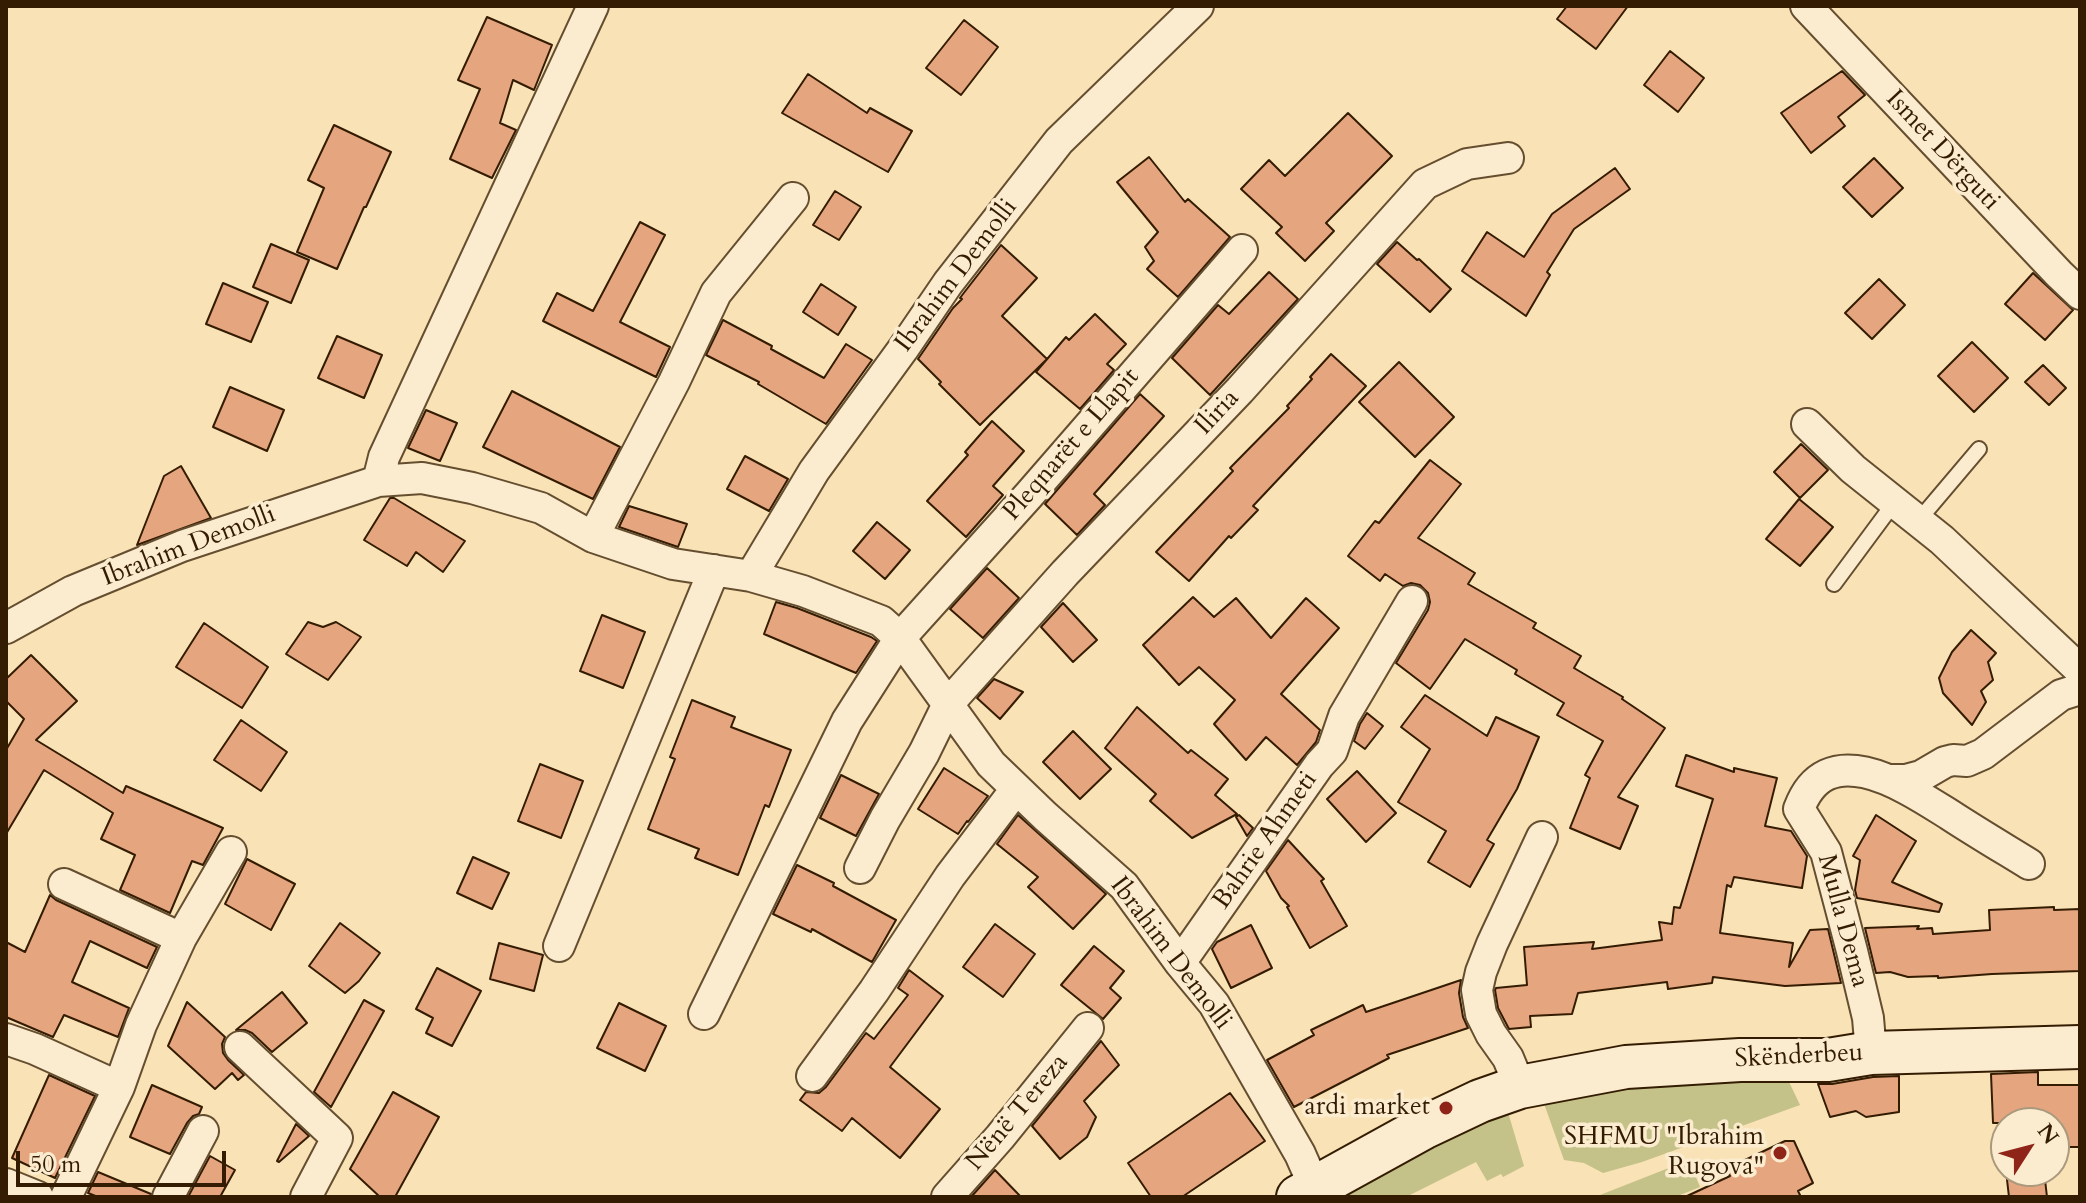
<!DOCTYPE html>
<meta charset="utf-8">
<style>
body{margin:0}
#map{position:relative;width:2086px;height:1203px;overflow:hidden;background:#f9e2b5;font-family:Cardo,serif}
canvas{display:block}
.frame{position:absolute;inset:0;border:8px solid #341c03;pointer-events:none}
.north{position:absolute;left:1990px;top:1107px;width:80px;height:80px;box-sizing:border-box;background:#fbeccf;border:2px solid #ab997d;border-radius:50%;rotate:54deg;font-size:22px;font-weight:700;line-height:32px;text-align:center;color:#341c03}
.north::after{content:'';display:block;margin:auto;width:28px;height:36px;background:#8f2418;clip-path:polygon(50% 0,100% 100%,50% 72%,0 100%)}
.scale{position:absolute;left:16px;top:1151px;width:210px;height:36px;box-sizing:border-box;border:4px solid #341c03;border-top:0;padding-left:10px;font-size:24px;line-height:28px;white-space:nowrap;color:#341c03;-webkit-text-stroke:6px #fbeccf;paint-order:stroke}
</style>
<div id="map">
<canvas width="2086" height="1203"></canvas>
<div class="frame"></div>
<div class="north">N</div>
<div class="scale">50 m</div>
</div>
<script>
const context = document.querySelector('canvas').getContext('2d');
context.lineJoin = 'round';
function paint(path, color) {
  context.fillStyle = color;
  context.fill(path, 'evenodd');
}
function trace(path, color, width, dash) {
  context.strokeStyle = color;
  context.lineWidth = width;
  context.lineCap = dash ? 'butt' : 'round';
  context.setLineDash(dash || []);
  context.stroke(path);
}
function label(font, color, halo, rows, align = 'center') {
  context.font = font + ' Cardo,serif';
  context.lineWidth = 7;
  context.setLineDash([]);
  context.textBaseline = 'middle';
  context.strokeStyle = halo;
  context.fillStyle = color;
  for (const [text, x, y, turn = 0] of rows) {
    context.save();
    context.translate(x, y);
    context.rotate((+turn || 0) * Math.PI / 180);
    context.textAlign = isNaN(turn) ? turn : align;
    if (halo) context.strokeText(text, 0, 0);
    context.fillText(text, 0, 0);
    context.restore();
  }
}
paint(new Path2D(`
 M1780,1063l20,42 -158,57 -39,11 -19,-10 -20,-3 -23,-65z
 M1507,1109l17,57 -21,11 -2,-3 -14,7 -11,-19 -70,35h-67l95,-59z
 M1689,1160l11,27 -25,10h-80z`), '#c4c289');
const building = new Path2D(`
 M1567,6h61l-32,43 -39,-30z
 M487,17l65,28 -18,45 -21,-10 -13,43 16,7 -24,48 -42,-19 30,-70 -22,-9z
 M964,20l34,27 -37,48 -35,-27z
 M1670,51l34,27 -26,34 -34,-27z
 M1842,71l23,24 -27,22 7,9 -34,27 -30,-40z
 M808,74l59,39 3,-5 42,23 -24,41 -106,-59z
 M1348,113l44,43 -66,67 8,8 -29,30 -29,-28 6,-6 -41,-38 28,-29 16,16z
 M334,125l57,27 -25,55h-2l-27,62 -40,-17 27,-64 -16,-8z
 M1149,157l36,45 3,-3 42,38 -52,60 -31,-28 7,-8 -9,-14 13,-15 -41,-50z
 M1874,158l29,30 -31,29 -29,-30z
 M1615,168l15,21 -56,40 -27,43 3,3 -24,41 -64,-45 25,-39 37,25 28,-43z
 M835,191l26,16 -22,33 -26,-15z
 M640,222l25,13 -45,87 50,25 -14,30 -113,-56 14,-28 36,18z
 M1397,242l20,18 2,-1 32,30 -21,23 -53,-48z
 M271,244l38,16 -18,43 -38,-16z
 M1001,245l36,33 -35,38 45,43 -67,66 -41,-41 2,-2 -23,-23 35,-51 9,-9 -2,-1 3,-4z
 M1269,272l29,27 -88,96 -38,-37 46,-53 11,9z
 M2033,273l40,37 -28,30 -40,-36z
 M1879,279l26,26 -33,34 -27,-26z
 M223,283l45,19 -17,40 -45,-18z
 M821,284l35,23 -18,28 -35,-23z
 M1095,314l31,30 -19,20 7,6 -34,39 -44,-37 30,-35 3,3z
 M723,320l49,26 -1,3 53,29 22,-34 26,16 -46,64 -68,-40 1,-2 -53,-27z
 M337,336l45,19 -18,43 -46,-20z
 M1972,342l36,36 -34,34 -36,-36z
 M1331,354l35,32 -113,120 5,4 -27,28 -2,-2 -40,45 -33,-29 77,-81 -3,-3 59,-60 -2,-2 25,-27 -2,-2z
 M1399,362l55,55 -39,40 -56,-55z
 M2043,365l23,23 -17,17 -24,-23z
 M230,387l54,23 -17,41 -54,-24z
 M512,391l108,56 -27,52 -110,-52z
 M1140,394l24,22 -70,78 11,11 -28,30 -32,-31z
 M426,410l31,13 -17,38 -32,-13z
 M992,421l32,30 -31,35 10,9 -37,42 -39,-36 41,-46 -3,-3z
 M1801,444l27,26 -28,28 -26,-26z
 M745,456l43,23 -19,32 -42,-22z
 M1430,460l31,24 -43,54 57,35 -7,11 68,39 -3,5 48,28 -7,12 49,29 -1,2 43,29 -47,69 20,9 -18,43 -50,-21 20,-50 -5,-3 18,-34 -46,-26 7,-12 -49,-29 2,-4 -52,-31 -35,50 -34,-26 32,-53 2,-8 -2,-9 -8,-8 -9,-2 -8,3 -18,-12 -5,7 -32,-25 27,-35 4,2z
 M181,466l30,52 -74,27 27,-69z
 M390,498h4l71,43 -22,31 -27,-20 -9,14 -43,-26z
 M1799,499l34,28 -33,39 -34,-27z
 M629,506l58,18 -9,23 -59,-20z
 M877,522l33,28 -25,29 -32,-28z
 M987,568l32,30 -36,40 -33,-29z
 M1193,597l21,20 22,-19 35,40 35,-40 33,30 -58,66 39,36 -4,12 -19,23 -31,-28 -20,23 -32,-36 21,-24 -36,-33 -20,18 -36,-40z
 M776,602l21,6 74,29 6,4 -21,32 -92,-39z
 M1063,603l34,37 -24,22 -32,-35z
 M602,615l43,17 -22,56 -43,-17z
 M308,622l15,5 13,-5 25,15 -33,43 -42,-26z
 M204,623l64,44 -26,41 -66,-41z
 M1971,630l25,23 -8,9 5,18 -12,11 5,11 -14,23 -29,-32 -4,-15 13,-26z
 M31,655l46,46 -41,39 87,53 3,-7 97,42 -20,37 -11,-4 -22,52 -50,-23 15,-35 -34,-16 12,-26 -69,-43 -38,64v-84l18,-31 -18,-18v-22z
 M994,679l29,13 -23,27 -23,-21z
 M1425,695l62,41 9,-19 43,20 -22,52 -30,51 7,4 -24,43 -42,-25 18,-31 -48,-29 32,-53 -29,-22z
 M692,700l43,17 -4,10 60,23 -22,57 -4,-2 -27,70 -43,-17 4,-9 -51,-20 27,-70 -5,-2z
 M1137,707l51,46 3,-3 37,29 -13,16 22,19 -45,24 -42,-37 6,-7 -51,-46z
 M1367,713l16,13 -18,23 -11,-8 6,-17z
 M241,720l46,32 -26,39 -47,-31z
 M1073,731l38,38 -31,30 -37,-37z
 M1686,755l48,17v-4l43,10 -12,48 26,5 16,25 -5,32 -68,-11 -3,10 -4,-2 -7,48 73,10 -4,24 21,-37 18,-1 13,54 -56,3 -72,-9 -1,6 -44,6 -1,-7 -89,11 -6,21 -42,2 1,11 -22,2 -11,-21 -3,-18 1,-2 31,-3 -3,-38 70,-5 -2,7 70,-9 -3,-18 13,2 2,-17 6,1 33,-109 -37,-13z
 M540,764l43,17 -22,57 -43,-17z
 M944,768l44,28 -20,26 -1,-1 -9,13 -40,-25z
 M1357,771l39,42 -30,29 -39,-43z
 M841,775l38,19 -23,42 -36,-18z
 M1018,815l88,79 -33,35 -45,-42 10,-10 -41,-33z
 M1239,815l14,13 -6,8 -11,-19z
 M1876,815l40,26 -24,41 50,22 -3,8 -82,-14 -2,-8 5,-30 -7,-4z
 M1288,840l36,39 -3,2 26,45 -37,22 -23,-41 2,-1 -8,-8 -15,-27z
 M473,857l36,16 -17,36 -35,-16z
 M247,859l48,25 -24,46 -46,-26z
 M797,865l37,18 -1,3 63,34 -24,42 -60,-33 -1,3 -38,-18z
 M50,895l6,5 101,47 -10,21 -57,-27 -18,41 57,26 -11,29 -54,-22 -11,22 -47,-20v-75l19,10z
 M2054,907v3l26,-1v62l-88,3 -54,4v-2l-30,1 -18,-5 -14,1 -11,-45 54,-2 -2,3 15,-1 1,6 57,-4 -1,-20z
 M340,923l40,30 -21,28 -14,12 -36,-27z
 M995,924l40,30 -32,43 -40,-30z
 M1251,925l21,43 -41,20 -19,-39 5,-7z
 M499,943l44,12 -9,36 -44,-12z
 M1094,946l30,25 -14,17 11,10 -18,21 -42,-34z
 M437,968l44,23 -29,55 -26,-13 7,-15 -17,-9z
 M909,970l34,26 -53,71 50,42 -40,49 -48,-40 -10,13 -42,-31 6,-8 13,1 7,-6 40,-54 8,6 34,-44 -10,-7z
 M1461,980l-2,13 4,24 5,11 -81,27 2,3 -95,49 -27,-47 47,-25 -3,-5 52,-25 3,7z
 M282,992l25,31 -35,29 -20,-19 -7,-3h-9z
 M364,1000l20,11 -53,96 -17,-15z
 M187,1002l38,35 -3,7 1,9 5,7 16,15 -6,5 -6,-7 -17,16 -47,-43z
 M619,1003l47,23 -21,45 -48,-23z
 M1101,1041l18,24 -35,36 12,16 -9,20 -27,22 -28,-33z
 M2038,1072v13h42v62h-26v-24h-61l-2,-49z
 M49,1075l46,21 -40,82 -43,-20z
 M1899,1076v36l-33,5 -10,-6 -26,6 -12,-33h14l41,-7z
 M152,1085l50,22 -3,7 -6,2 -6,7 -17,31 -40,-17z
 M393,1092l46,25 -44,80h-15l-30,-28z
 M1230,1093l35,48 -83,56h-31l-23,-34z
 M296,1124l13,12 -30,26 -2,-1z
 M1785,1141h9l19,42 -15,8 3,6h-116l45,-21 -4,-7z
 M210,1156l25,14 -15,27h-32z
 M995,1170l26,27h-50z
 M2006,1171h38l3,26h-38z
 M98,1172l53,22 -1,3h-52l-10,-4z`);
paint(building, '#e5a57f');
trace(building, '#341c03', 2);
const lane = new Path2D(`
 M1918,521l61,-72
 M1834,584l60,-81`);
const street = new Path2D(`
 M1806,6l253,268 21,20
 M1807,424l46,45 89,71 138,130
 M378,481l6,-24 209,-451
 M593,537l81,-155 42,-89 77,-95
 M751,576l63,-105 89,-122 45,-66 111,-142 139,-135
 M6,628l67,-37 109,-45 196,-65 44,-3 50,10 69,20 52,29 80,27 78,12 52,15 78,30 19,17 91,126 54,52 79,70 56,77 34,41 86,150 19,43
 M1890,780h16l15,-4 24,-14 8,-2 14,1 16,-7 78,-59 19,-6
 M860,868l25,-49 39,-66 24,-49 117,-131 175,-183 185,-206 42,-20 41,-6
 M64,884l117,54
 M559,946l155,-376
 M1180,963l139,-198 13,-14 12,-35 68,-115
 M704,1014l143,-293 53,-83 129,-143 213,-245
 M6,1039l29,10 84,38
 M240,1047l97,91 -31,59
 M1871,1053l-3,-35 -16,-67 -26,-99 -27,-43c28,-76 108,-21 151,6 26,17 53,33 79,49
 M812,1076l62,-85 76,-115 66,-87
 M1520,1087l-12,-29 -17,-24 -10,-20 -4,-24 4,-18 11,-28 50,-107
 M6,1184l32,13
 M66,1197l53,-110 22,-62 40,-87 50,-86
 M168,1197l35,-66
 M947,1197l53,-60 88,-109`);
const secondary = new Path2D(`
 M1298,1197l125,-69 57,-27 40,-14 106,-20 114,-7h88l43,-7 209,-6`);
trace(lane, '#654e30', 18);
trace(street, '#654e30', 34);
trace(secondary, '#341c03', 46);
trace(lane, '#fbeccf', 14);
trace(street, '#fbeccf', 30);
trace(secondary, '#fbeccf', 42);
for (const [x, y, r, color] of [
 [1446,1108,8,"#8f2418"],
 [1780,1153,8,"#8f2418"]
]) {
  const dot = new Path2D();
  dot.arc(x, y, r, 0, 2 * Math.PI);
  context.fillStyle = color;
  context.fill(dot);
  trace(dot, '#fbeccf', 3);
}
label('26px', '#341c03', '#fbeccf', [
 ["Ismet Dërguti",1942,151,47],
 ["Ibrahim Demolli",957,276,-53],
 ["Iliria",1218,413,-47],
 ["Pleqnarët e Llapit",1072,445,-49],
 ["Ibrahim Demolli",189,547,-21],
 ["Bahrie Ahmeti",1266,841,-55],
 ["Mulla Dema",1842,921,75],
 ["Ibrahim Demolli",1170,954,53],
 ["Skënderbeu",1799,1057,-3],
 ["Nënë Tereza",1018,1113,-50]
]);
label('26px', '#341c03', '#fbeccf', [
 ["ardi market",1430,1108],
 ["SHFMU \"Ibrahim",1764,1138],
 ["Rugova\"",1764,1168]
], 'right');
</script>
